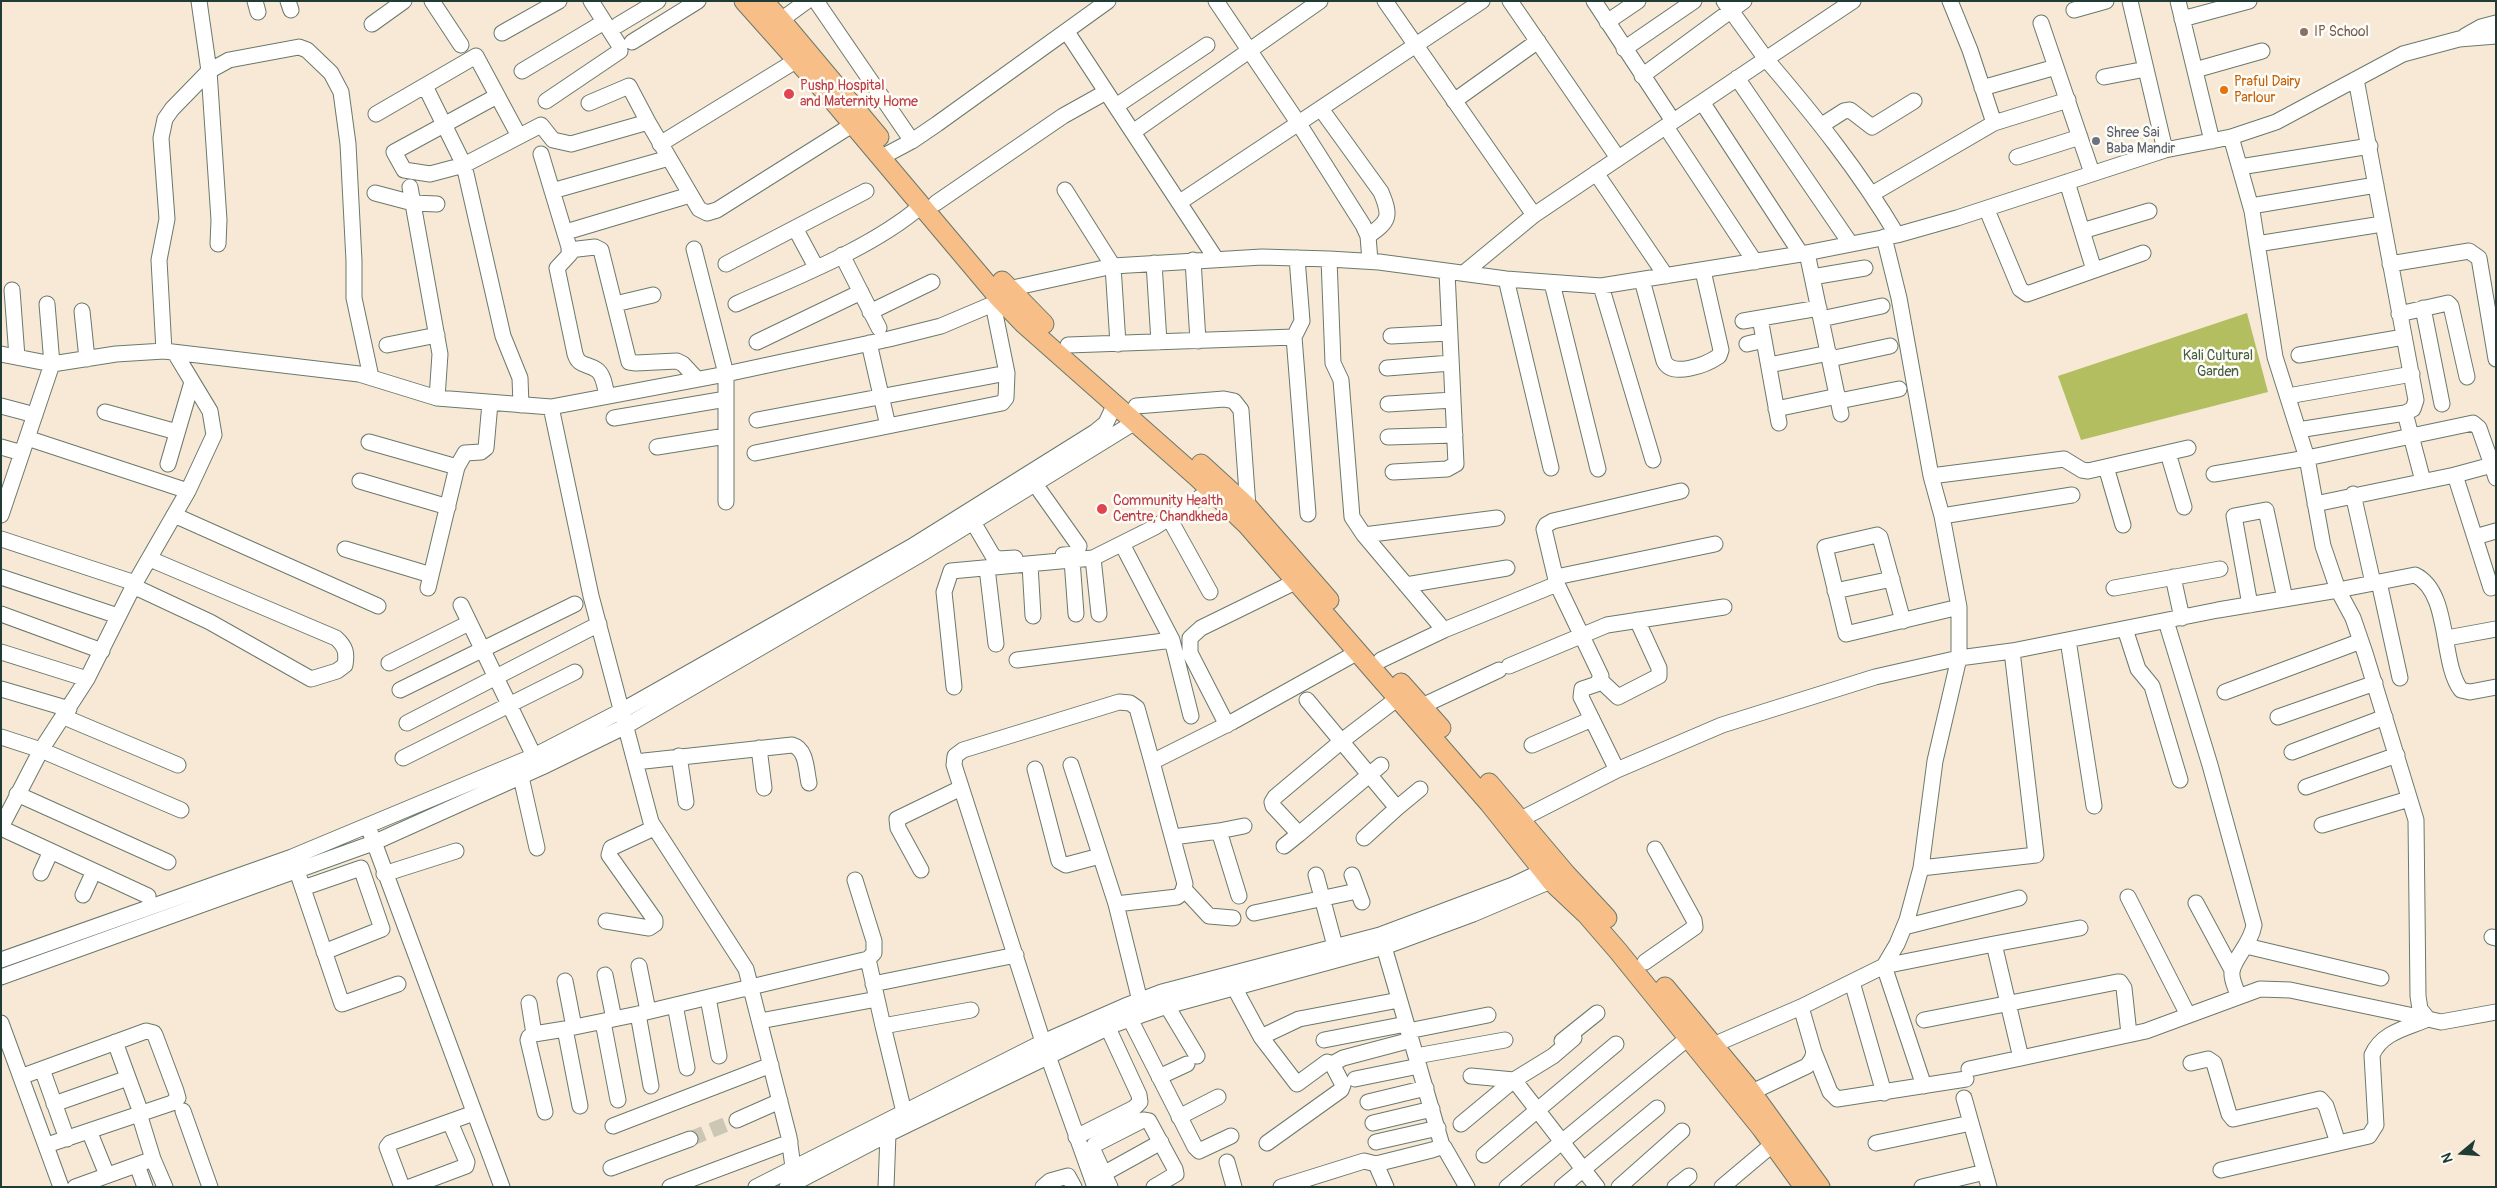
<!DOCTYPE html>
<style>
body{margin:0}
#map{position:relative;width:2497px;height:1188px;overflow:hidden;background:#f7e9d5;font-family:Pangolin,sans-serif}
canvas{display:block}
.frame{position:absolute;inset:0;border:2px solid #1f3d34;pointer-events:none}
.north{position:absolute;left:2437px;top:1128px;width:50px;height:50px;-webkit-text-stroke:4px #fdfcf7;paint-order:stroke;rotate:252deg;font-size:14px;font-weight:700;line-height:20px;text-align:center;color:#1f3d34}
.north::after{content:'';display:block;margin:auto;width:18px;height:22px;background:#1f3d34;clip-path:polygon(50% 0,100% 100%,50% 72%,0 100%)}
</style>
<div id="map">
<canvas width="2497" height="1188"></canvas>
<div class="frame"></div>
<div class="north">N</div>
</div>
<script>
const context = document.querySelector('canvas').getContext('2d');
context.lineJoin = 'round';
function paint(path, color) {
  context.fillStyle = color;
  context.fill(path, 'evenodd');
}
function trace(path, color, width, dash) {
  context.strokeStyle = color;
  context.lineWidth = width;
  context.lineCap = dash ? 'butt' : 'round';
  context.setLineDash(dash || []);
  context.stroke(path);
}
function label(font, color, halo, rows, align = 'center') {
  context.font = font + ' Pangolin,sans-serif';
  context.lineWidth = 5;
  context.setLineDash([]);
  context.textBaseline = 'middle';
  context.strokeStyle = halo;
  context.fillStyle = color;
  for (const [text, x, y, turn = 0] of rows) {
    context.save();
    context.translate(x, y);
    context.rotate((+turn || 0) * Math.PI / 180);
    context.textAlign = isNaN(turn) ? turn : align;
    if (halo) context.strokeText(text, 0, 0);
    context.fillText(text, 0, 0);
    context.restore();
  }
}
paint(new Path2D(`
 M2247,313l21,79 -187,48 -23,-64z`), '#b2be60');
trace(new Path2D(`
 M690,1139l47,-19`), '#ccc7b5', 15, [15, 8]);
const minor = new Path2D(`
 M199,1l10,70 10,149 -1,24
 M255,1l3,11
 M288,1l3,9
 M432,1l29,44
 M816,1l96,140
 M1216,1l83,123 64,101 5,11 2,25
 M1385,1l149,214 -69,57
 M1510,1l108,157
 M1594,1l79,120
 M1724,1l42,58 87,-58
 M1950,1l20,49 24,73
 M2130,1l35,149
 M2178,1l34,140
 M2074,10l32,-9
 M2182,19l67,-18
 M781,20l26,-19
 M1607,22l31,-21
 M2041,23l51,150
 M372,24l32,-23
 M618,25l40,-24
 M1067,32l149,227
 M502,33l57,-32
 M2465,36l16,-9 15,-4
 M632,42l66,-41
 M1624,49l70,-48
 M2195,70l67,-19
 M522,71l82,-49
 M1642,76l102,-75
 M2104,77l42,-8
 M1737,78l113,165
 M425,86l39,79 39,171 17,42 1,27
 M1982,88l74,-21
 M497,96l-103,56 10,18 26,4 34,-9 77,-40 12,15 18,4 77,-22 51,87 8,4 10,-3 135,-85
 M546,101l74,-50 -1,-6 -28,-44
 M1454,101l84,-60
 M1702,102l99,152
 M589,103l40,-17 19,36
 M1116,106l91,-61
 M1321,109l60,83c10,24 9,29 -13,44
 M376,114l100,-58 43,80
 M1822,125l22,-14 6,-1 22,17 42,-26
 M1666,127l89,135
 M1133,132l187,-131
 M660,144l137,-84
 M541,154l28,93 1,7 -13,14 18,86c4,13 12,9 22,16 7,5 8,18 10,26
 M2017,157l63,-20
 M880,158l32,-17 25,-17 171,-123
 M2240,167l130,-21
 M1596,173l70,103
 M2067,182l27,88
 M410,187l30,167 -3,44
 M1065,190l48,76 5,78
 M552,191l117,-33
 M375,193l38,10 24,1
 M1872,194l122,-71 74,-23
 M1180,202l302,-201
 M936,203l127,-87 43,-24
 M2251,206l125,-21
 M1987,210l33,79 7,5 116,-41
 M1534,215l232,-156c48,56 93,112 131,176
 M795,228l21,39
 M2082,231l67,-20
 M566,232l124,-37
 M2257,244l125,-20
 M694,249l32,125v128
 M569,250l26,-3 6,3 28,112 7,1 41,-2 6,3 14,15
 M1807,253l34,161
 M842,255l37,73
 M1329,259l4,104 8,17 11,137 12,18 80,95
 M1193,260l5,81
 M1154,263l5,79
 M726,264l140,-73
 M2390,264l79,-13 10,7 17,101
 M1812,277l53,-9
 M1506,279l45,189
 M1642,280l22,81c8,17 42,4 55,-5l2,-6 -18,-79
 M1552,283l46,186
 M1601,286l52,174
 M12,290l5,67
 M615,304l38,-9
 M736,304c60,-27 136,-56 185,-98
 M2423,308l19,96
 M82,311l5,48
 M870,312l62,-30
 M2399,314l49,-11 3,3 16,71
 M1760,318l19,105
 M1821,319l61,-13
 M1743,321l76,-13
 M1391,336l58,-3
 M1294,337l8,-16 -5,-63
 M757,342l104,-50
 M1747,344l17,-4
 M387,345l50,-10
 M1068,345l226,-8 14,177
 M164,351l-5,-91 8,-41 -6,-81 4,-19 7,-10 37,-38 20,-11 70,-13 8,3 24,23 10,19 7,52 6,117v37l17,79
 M1,354l51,10 64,-10 48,-3 195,23 78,24 114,9 175,-33 163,-35 52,-13 52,-22 15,-15 105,-23 149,-9 67,2 50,3 127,17 95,7 200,-32 96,-19 60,-17 208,-68 66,-13 45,-15 127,-68 56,-15 37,-3
 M2299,355l105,-18
 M1830,359l60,-13
 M1769,365l60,-12
 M1387,368l64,-5
 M2288,396l124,-22
 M1839,401l60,-12
 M1388,404l65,-4
 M1,406l34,9
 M1136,406l88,-7 10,2 7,9 7,97
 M551,407l40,189 60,226 95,147 43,168 5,38
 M1776,409l62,-13
 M105,412l72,20
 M2405,413l18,68
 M614,418l112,-19
 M757,420l250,-47 -14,-69
 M888,426l114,-23 4,-5 1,-25
 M2298,430l107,-17 8,-4 3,-9 -60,-321
 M1388,437l67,-2
 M27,438l161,53
 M369,442l88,25
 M1,447l21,6
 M657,447l69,-11
 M755,453l133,-27 -19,-83
 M2168,453l16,54
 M168,464l24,-82
 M2106,467l17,58
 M1393,472l54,-3 9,-5 -9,-192
 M2214,474l93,-16 166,-35 6,5 13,37
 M2455,475l37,-10 4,13
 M1931,476l133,-17 18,11 6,1 100,-23
 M360,481l88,26
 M1035,484l44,62 -3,8 -13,1
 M2353,494l20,89
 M2315,504l140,-29 36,113
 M1,515l51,-151 -5,-60
 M174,515l204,91
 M1942,516l130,-21
 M1169,518l41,74
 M973,522l20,34 6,3 16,-1
 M1364,535l133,-17
 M2475,537l21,-6
 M1,539l134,44
 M1122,544l50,96 19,76
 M345,549l86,26
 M1093,558l6,56
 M1072,560l4,54
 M1030,565l3,51
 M987,568l9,76
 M1,577l117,39
 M1556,577l159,-33
 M2173,577l9,41
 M2379,582l21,96
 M1557,584l44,92 -4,8 -15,5 -1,8 36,73
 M1406,585l101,-17
 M133,586l77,36 101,57 26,-8 8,-6c2,-12 1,-18 -9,-27l-186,-79
 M428,588l29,-121 8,-14 16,-1 5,-4 4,-45
 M2114,588l106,-19
 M1835,591l57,-12
 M461,605l73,151
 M2250,605l-16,-89 32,-6 19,89
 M1,614l101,37
 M1903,621l-23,-84 -3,-2 -52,12 21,87 113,-27
 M2166,621l44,144 44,160c-3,19 -21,34 -22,47 -1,8 4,16 6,23
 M2125,629l13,40 14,17 28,94
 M2447,638l49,-9
 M2068,640l26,166
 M1,652l86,27
 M1017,660l155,-20
 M1381,660l63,-30 113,-46 -13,-55 2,-4 7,-4 128,-30
 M389,663l80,-40
 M1509,666l98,-41 117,-18
 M1600,680l18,17 41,-21v-8l-22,-48
 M954,687l-10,-95 7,-21 142,-13 62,-31 56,-37
 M2496,687l-26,5 -9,-2c-21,-27 -10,-98 -46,-115l-77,15 15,28 12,35 51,167 2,176 2,13 8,10 13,3 55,-10
 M1,689l68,20
 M400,690l175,-86
 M2225,692l136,-51
 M1307,700l90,108 -33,30
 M1422,706l77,-36
 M64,717l114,48
 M2278,717l97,-34
 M407,723l192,-99
 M1227,725l-37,-72v-15l11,-10 94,-46
 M1,737l40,13 140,60
 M1532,745l60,-26
 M759,748l5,40
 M2292,752l93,-35
 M679,756l7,46
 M403,758l172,-86
 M635,762l157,-17c15,4 14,25 17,38
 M1071,765l45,139
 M1381,765l-82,69 -26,-28 -1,-4 3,-5 68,-57 55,-42
 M1035,769l24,92 7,4 34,-9
 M521,777l16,71
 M2306,787l91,-32
 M17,794l151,68
 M1397,808l23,-19
 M1521,819l96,-49 105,-45 153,-48 84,-19v-51l-17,-91 -11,-40 -32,-178 -15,-61
 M2322,825l87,-26
 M1,827l40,-77 46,-71 48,-96 53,-92 26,-56 -4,-24 -35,-58
 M1,828l147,68
 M1219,831l25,-5
 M371,834l131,353
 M1173,837l46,-6 20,65
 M1284,846l15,-12
 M1921,868l115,-13 -24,-204
 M921,870l-23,-42 -1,-9 64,-31
 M297,871l45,133 56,-20
 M41,873l10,-22
 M384,874l72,-23
 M1316,875l19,71
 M1352,875l10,27
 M855,880l19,61v12l-6,6
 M303,888l58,-20 21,61 -58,23
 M1184,889l25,27 24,2
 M83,895l11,-24
 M2128,897l60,118
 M2196,903l36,67
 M1254,913l103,-22
 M606,921l43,7 6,-4v-4l-46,-65 2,-7 43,-20
 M1904,927l115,-29
 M2492,937l4,1
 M1994,944l86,-16
 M2246,946l135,32
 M1384,947l57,195 -3,6 -6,2 -56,14 10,23
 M1,960l291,-103 242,-101 89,-46 288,-163 184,-115 11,-9 9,-19
 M1645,962l50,-35 -1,-7 -39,-71
 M639,966l9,45
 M605,975l9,44
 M1,977l372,-134 169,-76 84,-41 290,-169 219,-135
 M565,981l9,46
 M1852,982l32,111
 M873,984l143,-29
 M1234,987l27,50 36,47 30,-22 5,2 11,21 -2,5 -74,53
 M708,998l11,58
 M1140,1001l-24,-97 61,-7 5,-4 3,-9 -33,-122
 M529,1003l5,31
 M675,1005l12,63
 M1167,1006l30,50
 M638,1014l13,72
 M1130,1019l65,128 4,4 32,-15
 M1924,1020l193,-38h3l4,6 5,46
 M760,1021l117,-22
 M603,1022l15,78
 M1,1023l60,164
 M883,1026l21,86
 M565,1029l15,77
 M1408,1031l80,-16
 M1261,1037l38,-18 100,-19
 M1324,1040l82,-16
 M1562,1041l35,-28
 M115,1042l26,71
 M1704,1049l97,-42 83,-41 13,-22 10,-24 14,-52 14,-107 24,-103 53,-7 206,-41 120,-20 -15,-44 -16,-88 -32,-101 -23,-146 -21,-74
 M1814,1052l16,40 7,7 129,-20
 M1416,1056l89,-16
 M2021,1058l125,-27 114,-42 30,1 138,29
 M2191,1063l17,-4 6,4 15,51 4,5 87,-20 6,7 12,37
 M1332,1064l11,-6 68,-18
 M42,1069l25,70
 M23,1076l123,-45 8,2 1,2 21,56 2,7 -6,5 -125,42
 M1471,1076l43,4 39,-24 21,-18
 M1159,1077l28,-13
 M1355,1079l64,-13
 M1924,1086l-40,-120 110,-22 27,114 -52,11
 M1752,1092l55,-26 5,-7 2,-7 -13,-45
 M1964,1098l25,89
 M1368,1102l58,-14
 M54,1104l74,-26
 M183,1111l27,76
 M545,1112l-17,-72 1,-3 5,-3 31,-5 73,-15 230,-55 15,67 88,-16
 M1179,1117l39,-20
 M141,1120l12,39
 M737,1120l43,-19
 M1373,1123l59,-14
 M1461,1124l53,-44 83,107
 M613,1126l158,-61
 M1076,1137l58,-29 6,-6 -1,-7 -31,-67
 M92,1138l15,37
 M1376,1142l62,-14
 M1876,1143l95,-20
 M1444,1147l23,40
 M1484,1155l132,-111
 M1227,1162l7,25
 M137,1165l8,22
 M611,1168l79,-29
 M2221,1170l148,-34 7,-11 -4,-70c10,-23 35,-27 56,-36
 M1096,1178l65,-36
 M75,1187l78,-28 12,28
 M402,1187l-15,-40 3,-4 84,-30
 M410,1187l56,-21 1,-4 -17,-40
 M670,1187l120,-45
 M756,1187l287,-145 82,-36 37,-14 218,-57 133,-50 38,-18
 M787,1187l101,-53 225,-109 54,-19 217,-59 89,-33 87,-37
 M886,1187l2,-53
 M1043,1187l7,-6 18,-5 6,11
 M1095,1187l-52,-145 -89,-277 1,-9 8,-6 156,-48 11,1 7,5 15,54 80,-40 126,-70
 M1110,1187l-17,-37 1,-5 49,-25 6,1 26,48 1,5 -22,13
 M1281,1187l83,-26 12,3
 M1507,1187l181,-149
 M1562,1187l95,-79
 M1619,1187l63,-56
 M1675,1187l14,-11
 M1722,1187l51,-43
 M1922,1187l63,-15`);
const major = new Path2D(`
 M744,1l90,101 165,196 25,26 174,154 50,48 241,277 63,79 34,32 32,37 144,178 42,58
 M763,1l18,19 98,117
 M1002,281l42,43
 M1201,464l47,43 81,93
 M1401,683l40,45
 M1489,783l77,91 41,44
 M1665,987l82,99 73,101`);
trace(minor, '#6b796c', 17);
trace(major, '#6b796c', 21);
trace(minor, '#fff', 15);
trace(major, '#f7be88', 19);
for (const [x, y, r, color] of [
 [2304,32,5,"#8d6e63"],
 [2224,90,5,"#e8710a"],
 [789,94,6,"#e0444e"],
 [2096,141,5,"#6b7280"],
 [1102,509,6,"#e0444e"]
]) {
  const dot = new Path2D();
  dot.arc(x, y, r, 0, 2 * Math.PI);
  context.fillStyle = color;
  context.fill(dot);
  trace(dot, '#fdfcf7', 2);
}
label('14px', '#785e54', '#fdfcf7', [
 ["IP School",2314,32]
], 'left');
label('14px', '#c56008', '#fdfcf7', [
 ["Praful Dairy",2234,82],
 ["Parlour",2234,98]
], 'left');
label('14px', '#be3a42', '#fdfcf7', [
 ["Pushp Hospital",800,86],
 ["and Maternity Home",800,102],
 ["Community Health",1113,501],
 ["Centre, Chandkheda",1113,517]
], 'left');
label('14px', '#5b616d', '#fdfcf7', [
 ["Shree Sai",2106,133],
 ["Baba Mandir",2106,149]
], 'left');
label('14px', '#445d3f', '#fdfcf7', [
 ["Kali Cultural",2218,356],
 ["Garden",2218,372]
]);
</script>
